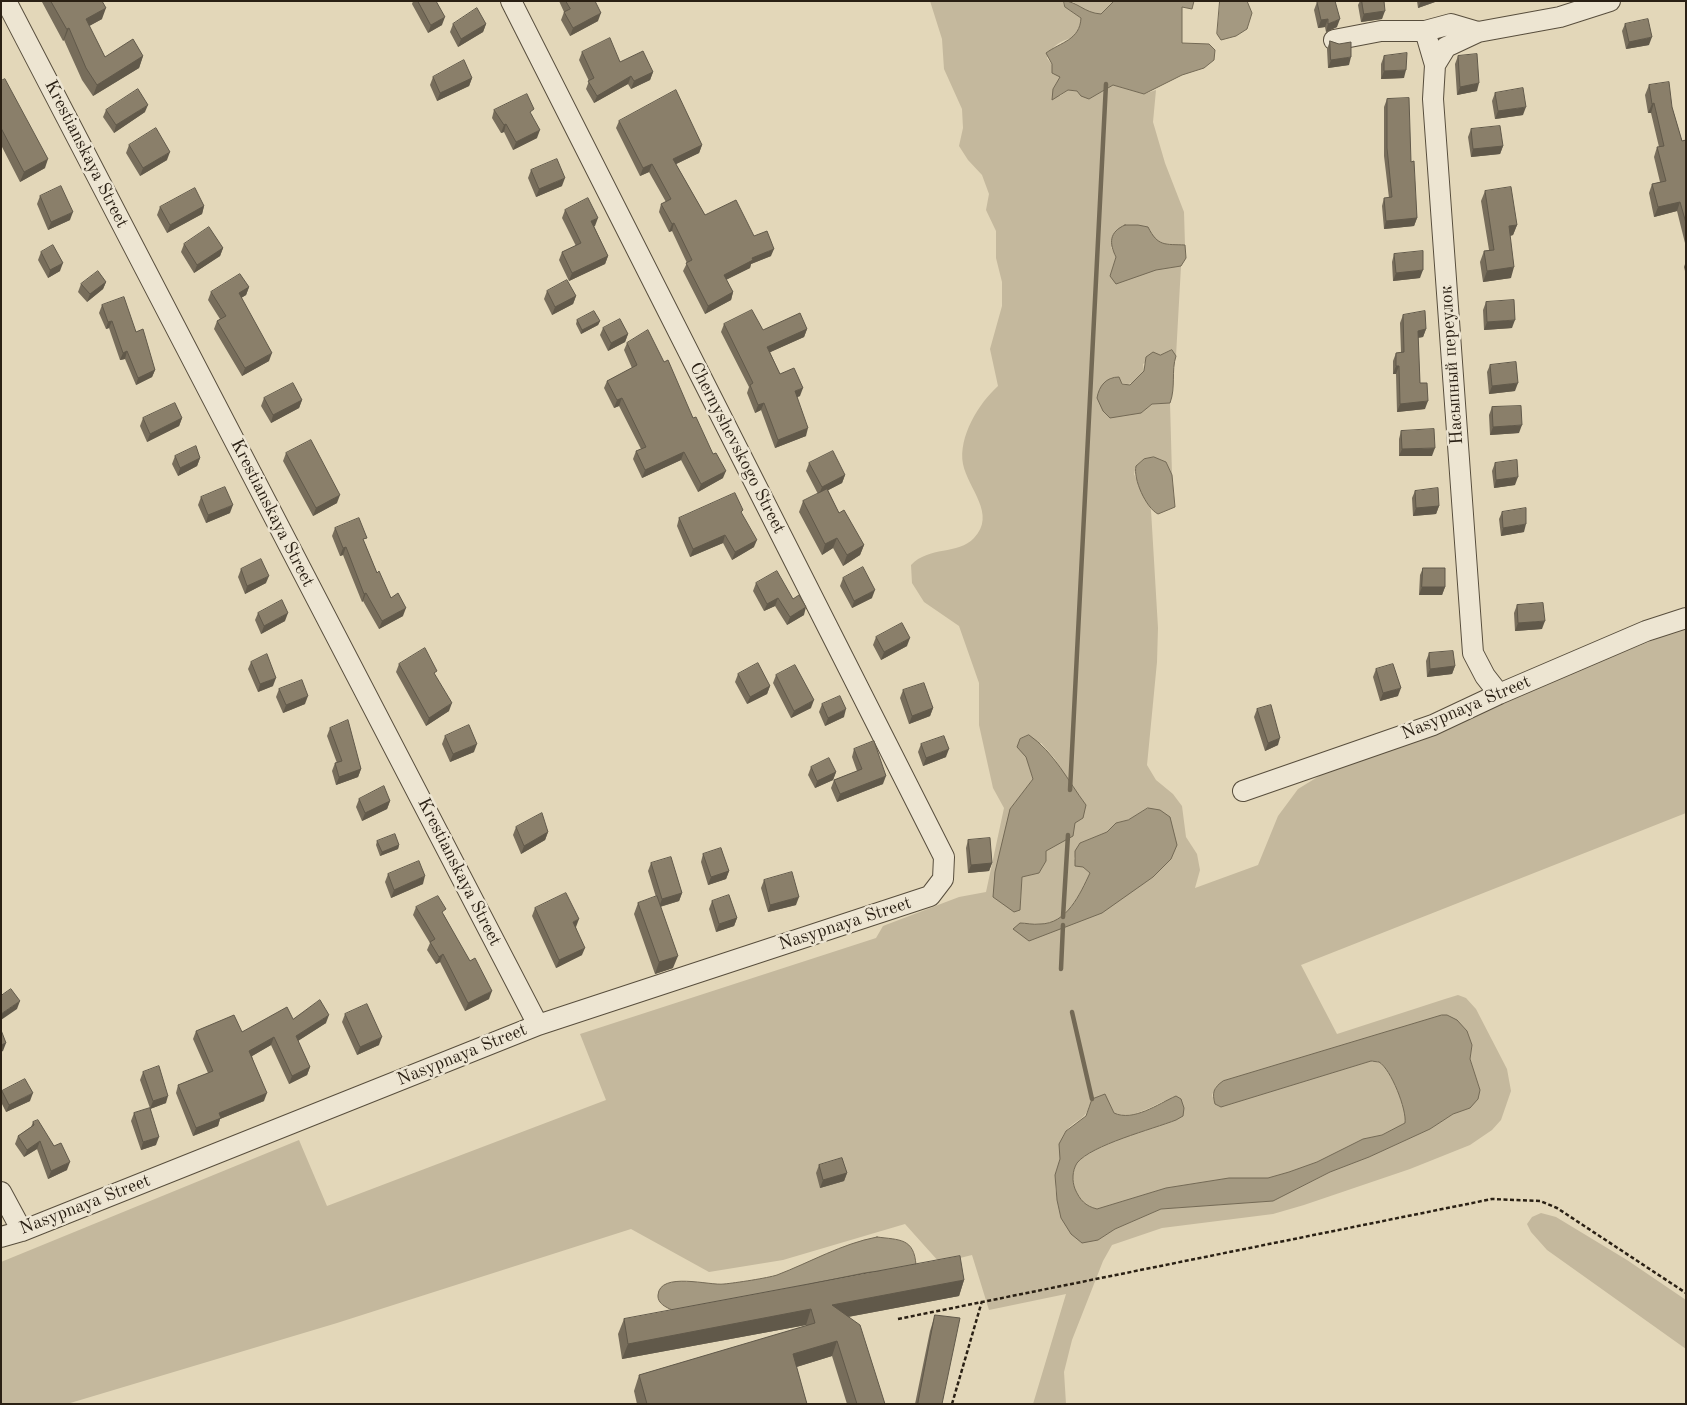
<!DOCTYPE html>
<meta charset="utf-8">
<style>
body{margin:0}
#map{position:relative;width:1687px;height:1405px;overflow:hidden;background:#e3d7b9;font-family:"Old Standard TT",serif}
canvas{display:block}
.frame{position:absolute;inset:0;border:2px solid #2a2014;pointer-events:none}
</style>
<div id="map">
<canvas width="1687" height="1405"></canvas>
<div class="frame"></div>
</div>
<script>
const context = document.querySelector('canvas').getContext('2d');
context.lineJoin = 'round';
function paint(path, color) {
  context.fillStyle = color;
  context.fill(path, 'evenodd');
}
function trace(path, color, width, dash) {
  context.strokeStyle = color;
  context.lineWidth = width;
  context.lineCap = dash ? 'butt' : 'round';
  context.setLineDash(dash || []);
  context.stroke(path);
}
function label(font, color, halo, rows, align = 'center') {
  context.font = font + ' "Old Standard TT",serif';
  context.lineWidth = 5;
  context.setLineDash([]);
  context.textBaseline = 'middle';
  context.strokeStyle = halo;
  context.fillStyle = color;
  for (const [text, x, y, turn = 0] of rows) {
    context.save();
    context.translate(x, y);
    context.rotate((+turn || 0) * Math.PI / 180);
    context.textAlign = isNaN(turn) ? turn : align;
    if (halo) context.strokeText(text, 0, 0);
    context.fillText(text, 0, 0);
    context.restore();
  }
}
paint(new Path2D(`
 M930,1h134l1,6 16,11c-2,25 -15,17 -28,30 -2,3 -4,7 -6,10l14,19 -8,12 7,7 8,-6 9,1 12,8 24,-14 31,9 12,-4 -3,32 12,41 19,49 1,33 -24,-1 -7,-5 -43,8 5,10 -6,19 71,-10 -5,90 -4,-6 -29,14 1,7c-10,16 -18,16 -33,6l30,36 11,-9 18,-1 2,72 -6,-13 -22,-3 -8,7 -2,8 17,36 7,118 -1,34 -10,103 9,15 17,14 9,12 4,31 11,17 3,16 -5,18 63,-23 20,-49 20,-27 31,-19 357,-143v186l-385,152 36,69 108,-35 13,-4 8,3 10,11 31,60 4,22 -10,29 -9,10 -22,15 -60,24 -106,36 -31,9 -111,14 -50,17 -9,16 -31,79 -8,32 2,32h-33l33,-110 -77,16 -17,-55 -32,8 -35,-39 -122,36 -74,12 -78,-43 -294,94 -270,81h-66v-142l298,-122 28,66 279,-106 -26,-66 296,-96 7,-12 76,-29 27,-5 18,-84 -11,-20 -14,-63v-42l-20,-57 -35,-24 -12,-19 -1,-18c18,-19 47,-10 63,-27 23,-24 -6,-49 -11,-74 -5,-27 16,-61 35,-78l-8,-37 12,-43v-24l-6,-24v-27l-10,-21 3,-16 -7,-19 -14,-15 -9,-14 4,-18 -1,-19 -18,-40 -2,-30zM1041,743l14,16 9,16 -7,69 -11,7v10l-7,12 -17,4 -2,33 -10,-101 23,-30 -7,-22zM1148,808l5,69 -25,16 -99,48 -9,-18c6,0 13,2 20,1 27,0 40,-30 50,-51l-16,-14 6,-16 27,-11 9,-9 12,-3zM1447,1015l20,16 5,14 -2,14 10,31 -10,18 -17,6 -23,15 -61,28 -39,15 -57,29 -112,8 -46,20 -17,11 -27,-6c-10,-17 -18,-39 -15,-59 0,-5 3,-10 4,-15 2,-12 -2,-19 7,-30 9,-11 18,-9 22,-24l19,-5 6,12c16,7 35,-5 50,-12l12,19c-23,9 -85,25 -99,43 -5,7 -5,18 -2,26 5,11 10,17 22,20l69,-21 63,-10h39l21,-6 28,-10 46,-23 19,-4 23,-12c2,-13 -14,-54 -26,-61 -1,0 -7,-1 -8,-1l-150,46 -6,-3 -3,-9 4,-9z
 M1072,1h42l-13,13h-11z
 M1541,1213l15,4 71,43 59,40v49l-139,-99 -16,-18 -4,-8 5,-7z`), '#c4b89d');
const water = new Path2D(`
 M1064,1c13,0 20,12 37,13l13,-13h80l-2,8 -10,-2v36l27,1 6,6 -1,10 -10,8 -22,7 -38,19 -31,-9 -24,14 -8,-3 -4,-5 -9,-1 -16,10 1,-11 7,-12 -8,-4v-9l-6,-11c15,-11 34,-13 35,-35l-16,-11z
 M1220,1h27l5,12 -5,16 -11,7 -15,4 -4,-6z
 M1125,225h13l10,2c10,20 17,17 37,18l1,13 -5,8 -25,4 -40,14 -6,-8 6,-19c-7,-14 -7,-25 9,-32z
 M1172,350l4,6c-5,15 0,31 -6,47l-18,1 -11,9 -31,5 -7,-7 -6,-13c2,-12 9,-21 22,-21l3,7 8,1 14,-14 2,-14 7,-5 7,3z
 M1154,457l12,5 6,13 3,32 -17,7c-12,-6 -25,-35 -22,-48l8,-7z
 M1029,735c25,17 39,46 57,70l-3,13 -8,5 -2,13 -27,15v10l-7,12 -17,4 -2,33 -6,2 -21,-15 2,-25 15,-63 23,-30 -7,-22 -9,-10 3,-8z
 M1148,808l12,2 10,7 7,28 -6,14 -18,18 -51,36 -73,28 -16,-12 7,-6c6,0 13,2 20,1 27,0 40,-30 50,-51l-7,-6 -8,-1v-15l5,-8 27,-11 9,-9 12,-3z
 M1442,1015h5l10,5 10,11 5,14 -2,14 10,31 -2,9 -8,9 -17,6 -23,15 -61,28 -39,15 -57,29 -112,8 -46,20 -17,11 -16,3 -11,-9 -10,-16 -4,-18 -2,-25 5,-16 -1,-15 7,-13 20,-15 6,-17 13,-5 9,19c19,9 44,-9 62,-17l5,3 3,9 -1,8 -7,4c-23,9 -85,25 -99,43 -5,8 -5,18 -2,26 5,11 10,17 22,20l69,-21 63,-10h39l21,-6 28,-10 46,-23 19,-4 23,-12c2,-13 -14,-54 -26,-61 -1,0 -7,-1 -8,-1l-150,46 -6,-3c-3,-11 -2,-16 8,-23z
 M877,1237c23,3 37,1 39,28 -15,8 -36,5 -52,8 -62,12 -122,27 -184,40 -7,-3 -23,-7 -22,-18 2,-24 52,-9 66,-11 11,-1 44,-6 53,-9 34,-13 64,-31 100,-38z`);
paint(water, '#a49981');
trace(water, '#736955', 1);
trace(new Path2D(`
 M1070,790l36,-706
 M1063,917l5,-82
 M1061,969l2,-44
 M1072,1012l20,87`), '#736955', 4.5);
const minor = new Path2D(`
 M6,1l532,1024
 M1425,31l10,34 -2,34 40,554 12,23 14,18
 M1334,40l47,-9h44l26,-7 27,8 82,-15 50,-16
 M1435,65l11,-18 32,-15
 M1243,791l190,-66 66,-31 147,-63 40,-13
 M1,1192l21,39
 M1,1237l21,-6 516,-206 392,-129 13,-17 1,-22 -433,-856`);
trace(minor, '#584e3d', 22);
trace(new Path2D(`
 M898,1319l594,-120 48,2 17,7 129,85
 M952,1404l30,-103`), '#2a2014', 2.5, [4, 2.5]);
trace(minor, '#ede5d2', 20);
paint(new Path2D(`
 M42,1h60v18l-13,7 16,31 38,-1 -4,12 -46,28 -11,-16 -18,-40 -1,1 -21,-39z
 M413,1h23l6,24 -14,8 -16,-29z
 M559,1h36l3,20 -28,15 -9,-16 3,-8z
 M1360,1h24l-2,18 -21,3 -3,-17z
 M1417,1h18v1l-17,6z
 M1317,2l20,25 -11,5 -1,-5 -7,1 -4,-18z
 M453,24h33l-3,8 -25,15 -8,-15z
 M1625,24l24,21 -23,4 -4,-18z
 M1330,41l9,3 10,21 -21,3 -1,-19z
 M582,52l38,10 33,10 -3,8 -19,9 -3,-5 -34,19 -8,-14 3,-8 -10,-21z
 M1384,56l20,22 -23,1v-15z
 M1458,56l19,35 -20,4 -2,-31z
 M433,77l39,1 -3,8 -32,15 -7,-16z
 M1,81l44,87 -25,14 -19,-37z
 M1649,85l23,22 10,34 4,-1 -1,103 -8,-32 -23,6 -5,-24 3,-9 8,-2 -6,-25 3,-10h2l-8,-34h-3l-3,-18z
 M1495,93l28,22 -28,4 -3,-18z
 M1387,99l24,63 6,56 -3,8 -30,3 -2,-23 2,-8h5l-5,-42v-49z
 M106,110l39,2 -31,21 -11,-16z
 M494,110l38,5 5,23 -24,12 -9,-18 -3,1 -9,-15z
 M619,121l83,24 -3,8 -23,11 29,51 49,21 17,20 -20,8 -1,4 -24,12 7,12 -2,8 -26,14 -22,-43 4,-8 -15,-32 -3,1 -10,-20 2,-8 5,-2 -17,-30 -9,4 -24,-48z
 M1471,129l32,17 -3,8 -29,3 -3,-20z
 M129,145l38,15 -27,16 -14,-23z
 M531,170l31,16 -26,11 -8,-19z
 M1485,191l32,34 -4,10 -3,1 1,42 -28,4 -3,-20 4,-11 5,-1 -8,-49z
 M40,196l30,24 -22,10 -11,-26z
 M204,206l-2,8 -35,19 -10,-18 3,-8z
 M565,210l30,16h-1l14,30 -3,8 -36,17 -10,-21 3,-8 14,-6 -14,-28z
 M184,244l39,4 -3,8 -26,17 -13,-21z
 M41,252l19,19 -12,7 -10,-18z
 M1394,254l26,24 -27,3 -1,-19z
 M1686,261v14l-2,-8z
 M106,282l-3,7 -16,13 -9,-10 3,-8z
 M249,287l-3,8 -5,3 28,63 -27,15 -28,-47 3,-8 3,-2 -12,-19 3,-8z
 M547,291l29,5 -3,8 -21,11 -8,-16z
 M1486,302l26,26 -28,2 -1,-20z
 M102,305l34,27 19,38 -3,7 -16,8 -11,-26 -5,1 -11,-32 -3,1 -7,-16z
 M1403,315l23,14 -3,8 -5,1 2,45 5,26 -28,3 -1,-38h-3v-13l3,-8 5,-1 -1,-29z
 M577,320l23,1 -2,4 -17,9 -5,-10z
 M724,324l39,6 44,-1 -3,8 -34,15 10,22 20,22 -3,1 9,39 -31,12 -14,-38 -6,3 -8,-20 2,-6 -28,-55z
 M603,328l25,6 -3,8 -17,9 -8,-16z
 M627,343l66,75 30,60 -25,14 -17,-32 -39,18 -9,-19 3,-8 5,-2 -22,-43 -5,2 -10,-20 3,-7 25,-13 -8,-18z
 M1490,365l25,26 -26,3 -2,-22z
 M264,398l38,2 -3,8 -28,15 -10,-17z
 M1492,407l27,26 -29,2 -1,-20z
 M143,418h39l-3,8 -32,16 -7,-16z
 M1401,431l31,25h-33v-17z
 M286,453l51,50 -24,13 -30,-55z
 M175,456l25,2 -3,8 -19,10 -6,-12z
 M809,463l36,12 -3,8 -14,7 11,23 25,32 -4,10 -17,11 -10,-18 -11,7 -23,-43 4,-11 15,-7 -12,-23z
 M1495,463l20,22 -21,3 -2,-17z
 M1415,491l24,15 -3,8 -23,2 -1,-18z
 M201,497l29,16 -24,10 -8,-18z
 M1502,512l22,20 -23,4 -2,-17z
 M742,514l12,33 -22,13 -9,-17 -33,14 -13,-31 2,-8z
 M335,528l30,16 12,29 14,25 12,18 -24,13 -16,-28 -1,1 -19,-47 -3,1 -8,-20z
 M1423,568l22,19 -3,8h-23l1,-20z
 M241,569l25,14 -21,11 -7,-17z
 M843,578l29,20 -20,10 -12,-22z
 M756,583l37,16 11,16 -17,10 -12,-19 -11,5 -11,-20z
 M1517,605l25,24 -27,2 -1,-18z
 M258,613l27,8 -24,13 -6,-14z
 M876,637l31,9 -26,14 -8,-15z
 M1429,653l26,13 -3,8 -25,3 -1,-16z
 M251,662l22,24 -15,6 -10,-23z
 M399,664l36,12 14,35 -23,15 -30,-54z
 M1376,669l22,27 -18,5 -7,-24z
 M738,674l32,12 -3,8 -20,10 -12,-22z
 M776,675l35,33 -20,10 -18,-35z
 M279,689l26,15 -22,9 -7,-16z
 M903,690l30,18 -3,8 -21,8 -9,-26z
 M822,704l22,13 -19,9 -6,-14z
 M1257,709l21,36 -13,6 -11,-34z
 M330,728l31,41 -3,8 -22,8 -4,-14 3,-8h2l-10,-27z
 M445,736l29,16 -24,10 -8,-18z
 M921,744l25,13 -23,9 -5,-14z
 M854,749l29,35 -46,18 -6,-14 3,-8 23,-9 -5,-14z
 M811,767l25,5 -3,8 -18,8 -7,-13z
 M359,799l31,2 -3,8 -25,12 -6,-14z
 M516,827l32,5 -3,8 -24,14 -8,-19z
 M968,840l24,23 -3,8 -21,2 -2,-25z
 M377,841l22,4 -1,4 -18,7 -4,-11z
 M703,854l26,17 -3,8 -18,6 -7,-23z
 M651,863l31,30 -3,8 -19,6 13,61 -18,6 -21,-60 4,-11 18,-6 -8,-26z
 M388,874l35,10 -32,14 -6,-16z
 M764,880l32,25 -28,7 -7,-24z
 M712,901l25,17 -3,8 -18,6 -7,-23z
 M416,907l28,8 45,84 -24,12 -25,-49 -4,2 -9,-14 3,-7 -17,-28z
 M535,908l41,19 6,28 -26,13 -24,-52z
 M345,1014l34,31 -22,10 -15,-33z
 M293,1019l33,4 -28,18 12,26 -3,8 -18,9 -18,-39 -19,11 12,45 -44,18 -2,7 -25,10 -17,-43 2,-8 30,-12 -15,-34 3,-8 46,1z
 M143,1072l23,31 -16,6 6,36 -15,5 -10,-29 3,-8 16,-5 -10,-28z
 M2,1091l28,10 -24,11 -5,-10v-8z
 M33,1122l21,24 13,24 -19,9 -11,-30 -13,8 -9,-13 3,-8 13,-9z
 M819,1165l28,8 -3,8 -24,7 -4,-15z
 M964,1280l-5,16 -111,21 37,87h-38l-15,-48 -36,11 11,37h-170l-3,-13 5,-16 167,-49v-1l-184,34 -4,-25 6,-15z
 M935,1315l7,89h-27l15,-73z`), '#776d5b');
paint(new Path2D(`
 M1421,1h14v1l-17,6z
 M106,8l-4,11 -20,11 4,-11z
 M1385,11l-3,8 -21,3 3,-8z
 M601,13l-3,8 -28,15 3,-8z
 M445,17l-3,8 -14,8 3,-8z
 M1328,19l-3,8 -7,1 3,-8z
 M1340,19l-3,8 -11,5 2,-8z
 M486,24l-3,8 -25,15 3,-8z
 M69,28l-5,12 -1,1 4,-12z
 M1652,37l-3,8 -23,4 3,-7z
 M143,56l-4,12 -46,28 4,-11z
 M1351,57l-2,8 -21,3 3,-8z
 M1406,70l-2,8 -23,1 3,-8z
 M653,72l-3,8 -19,9 3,-8z
 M631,76l-3,8 -34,19 3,-7z
 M472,78l-3,8 -32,15 3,-8z
 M1479,83l-2,8 -20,4 3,-8z
 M1654,103l-3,10h-3l4,-9z
 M148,105l-3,7 -31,21 2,-8z
 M1526,107l-3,8 -28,4 3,-8z
 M506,124l-2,8 -3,1 3,-8z
 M540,130l-3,8 -24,12 3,-8z
 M702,145l-3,8 -29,14 3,-8z
 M1503,146l-3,8 -29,3 2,-8z
 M170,152l-3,8 -27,16 3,-8z
 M48,159l-3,9 -25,14 4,-10z
 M652,164l-3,8 -9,4 3,-8z
 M565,178l-3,8 -26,11 3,-8z
 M1680,202l-3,9 -23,6 4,-10z
 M204,206l-2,8 -35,19 3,-8z
 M73,212l-3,8 -22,10 3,-8z
 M598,218l-3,8 -6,3 2,-8z
 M1417,218l-3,8 -30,3 2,-8z
 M674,223l-2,8 -3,1 3,-8z
 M1517,225l-4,10 -8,2 4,-11z
 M223,248l-3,8 -26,17 3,-8z
 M774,249l-3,7 -20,8 -1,4 -29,14 3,-7 28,-17z
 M608,256l-3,8 -36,17 3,-8z
 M63,263l-3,8 -12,7 2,-8z
 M1514,267l-3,11 -28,4 4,-11z
 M1423,270l-3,8 -27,3 3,-8z
 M106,282l-3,7 -16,13 3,-8z
 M249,287l-3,8 -10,6 3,-8z
 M733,292l-2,8 -26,14 3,-8z
 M576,296l-3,8 -21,11 3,-8z
 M1515,320l-3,8 -28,2 3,-8z
 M112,321l-3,7 -3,1 2,-7z
 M600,321l-2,4 -17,9 1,-4z
 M807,329l-3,8 -40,18 3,-8z
 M1426,329l-3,8 -8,1 3,-7z
 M628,334l-3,8 -17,9 3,-8z
 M127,351l-2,8 -5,1 3,-7z
 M272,353l-3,8 -27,15 3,-8z
 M1396,366h3l-3,8h-3z
 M155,370l-3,7 -16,8 2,-7z
 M1518,383l-3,8 -26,3 3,-8z
 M803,388l-3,8 -8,3 3,-8z
 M622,398l-3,8 -5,2 3,-8z
 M302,400l-3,8 -28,15 2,-8z
 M1428,401l-3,8 -28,3 3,-8z
 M764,403l-3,7 -6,3 3,-8z
 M182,418l-3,8 -32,16 3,-8z
 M1522,425l-3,8 -29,2 3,-8z
 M808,428l-2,8 -31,12 3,-8z
 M1435,448l-3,8h-33l3,-7z
 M684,452l-3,8 -39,18 3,-8z
 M200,458l-3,8 -19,10 2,-8z
 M726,471l-3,7 -25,14 3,-8z
 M845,475l-3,8 -23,12 3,-8z
 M1518,477l-3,8 -21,3 2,-8z
 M340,495l-3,8 -24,13 3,-8z
 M233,505l-3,8 -24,10 2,-8z
 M1439,506l-3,8 -23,2 3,-8z
 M1526,524l-2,8 -23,4 2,-8z
 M725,535l-2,8 -33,14 3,-8z
 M837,538l-4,10 -11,7 3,-11z
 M757,540l-3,7 -22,13 3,-8z
 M864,545l-4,10 -17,11 4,-11z
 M346,547l-3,8 -3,1 3,-8z
 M269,576l-3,7 -21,11 2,-8z
 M1422,587h23l-3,8h-23z
 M875,590l-3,8 -20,10 2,-7z
 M366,593l-3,8 -1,1 2,-8z
 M778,598l-3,8 -11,5 3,-7z
 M806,607l-2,8 -17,10 3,-8z
 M406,608l-3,8 -24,13 3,-8z
 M288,613l-3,8 -24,13 3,-8z
 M1545,621l-3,8 -27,2 3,-8z
 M910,638l-3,8 -26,14 3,-8z
 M1455,666l-3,8 -25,3 3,-8z
 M276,678l-3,8 -15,6 2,-8z
 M770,686l-3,8 -20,10 3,-7z
 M1401,688l-3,8 -18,5 3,-8z
 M308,696l-3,8 -22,9 3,-8z
 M814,700l-3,8 -20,10 3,-7z
 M452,703l-3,8 -23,15 3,-8z
 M933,708l-3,8 -21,8 3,-8z
 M846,709l-2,8 -19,9 3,-8z
 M1280,738l-2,7 -13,6 3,-8z
 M477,744l-3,8 -24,10 3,-8z
 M949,749l-3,8 -23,9 3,-8z
 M361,769l-3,8 -22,8 3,-8z
 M836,772l-3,8 -18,8 2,-7z
 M886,776l-3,8 -46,18 3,-8z
 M390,801l-3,8 -25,12 3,-8z
 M548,832l-3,8 -24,14 3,-8z
 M399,845l-1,4 -18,7 2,-4z
 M992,863l-3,8 -21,2 3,-8z
 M729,871l-3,8 -18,6 3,-8z
 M425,876l-2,8 -32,14 3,-8z
 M682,893l-3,8 -20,6 3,-8z
 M799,897l-3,8 -28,7 2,-7z
 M737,918l-3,8 -18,6 3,-8z
 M579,919l-3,8 -6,3 3,-8z
 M585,948l-3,7 -26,13 3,-8z
 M443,954l-3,8 -4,2 3,-7z
 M678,956l-5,12 -18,6 4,-12z
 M492,991l-3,8 -24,12 3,-8z
 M20,1001l-3,8 -16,11v-6z
 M329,1015l-3,8 -33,21 3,-8z
 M274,1037l-3,8 -24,14 2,-8z
 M382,1037l-3,8 -22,10 3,-8z
 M6,1043l-3,8 -2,1v-7z
 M310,1067l-3,8 -18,9 3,-8z
 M33,1093l-3,8 -24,11 3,-7z
 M267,1093l-3,8 -44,18 -2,7 -25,10 3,-8 23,-15z
 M168,1096l-2,7 -16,6 3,-8z
 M159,1137l-3,8 -15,5 2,-8z
 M40,1141l-3,8 -13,8 3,-7z
 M70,1162l-3,8 -19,9 3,-8z
 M847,1173l-3,8 -24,7 3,-8z
 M964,1280l-5,16 -133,25 6,-16z
 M811,1309l-5,16 -184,34 6,-15z
 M837,1341l-5,15 -45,14 6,-16z`), '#61594a');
const building = new Path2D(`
 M51,1h51l4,7 -20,11 19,38 28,-18 10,17 -46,29 -11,-17 -17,-40 -2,1z
 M418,1h18l9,16 -14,8z
 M566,1h29l6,12 -28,15 -9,-16 6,-3z
 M1320,1h15l5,18 -12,5v-5l-7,1 -4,-18z
 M1362,1h22l1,10 -21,3z
 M477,8l9,16 -25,15 -8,-15z
 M1648,19l4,18 -23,5 -4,-18z
 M610,38l10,24 23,-11 10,21 -19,9 -3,-5 -34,20 -9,-15 6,-3 -12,-26z
 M1330,41l9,3 12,-2v15l-20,3z
 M1407,53l-1,17 -22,1v-15z
 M1477,54l2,29 -19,4 -2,-31z
 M464,60l8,18 -32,15 -7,-16z
 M5,79l43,80 -24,13 -23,-44v-47z
 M1669,82l3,25 10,34 4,-1v83l-6,-21 -22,5 -6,-23 14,-3 -9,-34 7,-1 -10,-43 -2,1 -3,-19z
 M1523,88l3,19 -28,4 -3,-18z
 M138,89l10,16 -32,20 -10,-15z
 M676,90l26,55 -29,14 32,56 31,-15 18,36 13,-5 7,18 -22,9 1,2 -29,15 9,17 -25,14 -22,-43 6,-3 -18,-37 -2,1 -11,-20 10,-5 -19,-35 -9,4 -24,-47z
 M527,94l7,15 -4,3 10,18 -24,12 -10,-18 -2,1 -10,-15z
 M1409,98l2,64 3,-1 3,57 -31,3 -2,-23 8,-1 -5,-49v-49z
 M1500,126l3,20 -30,3 -2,-20z
 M156,128l14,24 -27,16 -14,-23z
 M557,159l8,19 -26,11 -8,-19z
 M61,186l12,26 -22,10 -11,-26z
 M1511,187l6,38 -8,1 5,41 -27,4 -3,-20 10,-1 -9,-59z
 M195,188l9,18 -34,19 -10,-18z
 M588,198l10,20 -7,3 17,35 -36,17 -10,-21 19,-9 -16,-33z
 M209,227l14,21 -26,17 -13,-21z
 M53,245l10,18 -13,7 -9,-18z
 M1423,251v19l-27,3 -2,-19z
 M98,271l8,11 -16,12 -9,-10z
 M240,274l9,13 -10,6 33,60 -27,15 -28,-47 9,-5 -15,-24z
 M567,280l9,16 -21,11 -8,-16z
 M124,297l12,35 7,-3 12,41 -17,8 -11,-27 -4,2 -11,-32 -4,1 -6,-17z
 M1514,300l1,20 -28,2 -1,-20z
 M752,310l11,20 37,-17 7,16 -40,18 13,27 14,-6 9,20 -8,3 13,37 -30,12 -14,-37 -6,2 -8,-20 3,-2 -29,-59z
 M594,311l6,10 -18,9 -5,-10z
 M1425,311l1,18 -8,2 2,52h7l1,18 -28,3 -1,-38h-3v-13l8,-1 -1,-37z
 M620,319l8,15 -17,9 -8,-15z
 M648,330l16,32 4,-2 25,58 3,-1 17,37 3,-1 10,18 -25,13 -17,-32 -39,18 -9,-19 10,-4 -24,-49 -5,2 -10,-19 30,-16 -10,-22z
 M1516,362l2,21 -26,3 -2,-21z
 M293,383l9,17 -29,15 -9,-17z
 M175,403l7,15 -32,16 -7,-16z
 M1521,406l1,19 -29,2 -1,-20z
 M1434,429l1,19 -33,1 -1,-18z
 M311,440l29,55 -24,13 -30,-55z
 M196,446l4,12 -20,10 -5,-12z
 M833,451l12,24 -23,12 -13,-24z
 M1517,460l1,17 -22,3 -1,-17z
 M225,487l8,18 -25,10 -7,-18z
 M1438,488l1,18 -23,2 -1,-17z
 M827,489l12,24 5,-3 20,35 -17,10 -10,-17 -12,6 -22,-43z
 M735,493l8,17 -2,2 16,28 -22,12 -10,-17 -32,14 -14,-31z
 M1526,508v16l-23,4 -1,-16z
 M359,518l8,20 -4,1 14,34 2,-2 12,27 7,-5 8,15 -24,13 -16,-28 -2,1 -18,-47 -3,1 -8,-20z
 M261,559l8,17 -22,10 -6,-17z
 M863,567l12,23 -21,11 -11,-23z
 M1423,568h22v19h-23z
 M777,571l16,28 6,-4 7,12 -16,10 -12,-19 -11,6 -11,-21z
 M282,600l6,13 -24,13 -6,-13z
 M1543,603l2,18 -27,2 -1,-18z
 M902,623l8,15 -26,14 -8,-15z
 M425,648l12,23 -3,2 18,30 -23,15 -30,-54z
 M1453,651l2,15 -25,3 -1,-16z
 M267,654l9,24 -16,6 -9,-22z
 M758,663l12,23 -20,11 -12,-23z
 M1393,664l8,24 -18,5 -7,-24z
 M795,665l19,35 -20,11 -18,-36z
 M302,680l6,16 -22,9 -7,-16z
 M924,683l9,25 -21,8 -9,-26z
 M840,696l6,13 -18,9 -6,-14z
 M1271,705l9,33 -12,5 -11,-34z
 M348,720l13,49 -22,8 -4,-14 7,-2 -12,-33z
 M469,725l8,19 -24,10 -8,-18z
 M944,736l5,13 -23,9 -5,-14z
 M874,741l12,35 -46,18 -6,-14 28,-11 -8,-20z
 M829,758l7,14 -19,9 -6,-14z
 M384,786l6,15 -25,12 -6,-14z
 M542,813l6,19 -24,14 -8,-19z
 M395,834l4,11 -17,7 -5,-11z
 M990,838l2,25 -21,2 -3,-25z
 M721,848l8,23 -18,6 -8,-23z
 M671,857l11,36 -20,6 -11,-36z
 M419,861l6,15 -31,14 -6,-16z
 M792,872l7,25 -29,8 -6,-25z
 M566,893l13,26 -6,3 12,26 -26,12 -24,-52z
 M729,895l8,23 -18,6 -7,-23z
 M438,896l8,13 -4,3 28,49 5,-3 17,33 -24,12 -25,-49 -4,3 -9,-15 5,-3 -19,-32z
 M657,896l21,60 -19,6 -21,-59z
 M11,989l9,12 -19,13v-18z
 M320,1000l9,15 -33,21 14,31 -18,9 -18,-39 -25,14 18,42 -48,20 2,5 -25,10 -18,-43 35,-14 -17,-40 38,-16 8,17 45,-25 6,12z
 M367,1004l15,33 -22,10 -15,-33z
 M1,1030l5,13 -5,2z
 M159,1066l9,30 -15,5 -10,-29z
 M25,1079l8,14 -24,12 -7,-14z
 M150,1108l9,29 -16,5 -9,-29z
 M38,1120l16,26 7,-3 9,19 -19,9 -11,-30 -13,9 -9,-14 16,-11 -1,-3z
 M842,1158l5,15 -24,7 -4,-15z
 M960,1256l4,24 -132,25 28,20 25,79h-28l-20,-63 -44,13 14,50h-160l-8,-29 176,-52 -4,-14 -183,35 -4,-25z
 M935,1315l25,3 -18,86h-24z`);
paint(building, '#8a7f6a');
trace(building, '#61594a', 1);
label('18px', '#2a2014', '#ede5d2', [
 ["Krestianskaya Street",86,154,63],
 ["Насыпный переулок",1452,365,-94],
 ["Chernyshevskogo Street",737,448,63],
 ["Krestianskaya Street",272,513,63],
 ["Nasypnaya Street",1466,708,-23],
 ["Krestianskaya Street",459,872,63],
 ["Nasypnaya Street",845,924,-18],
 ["Nasypnaya Street",462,1055,-22],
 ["Nasypnaya Street",85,1205,-21]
]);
</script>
